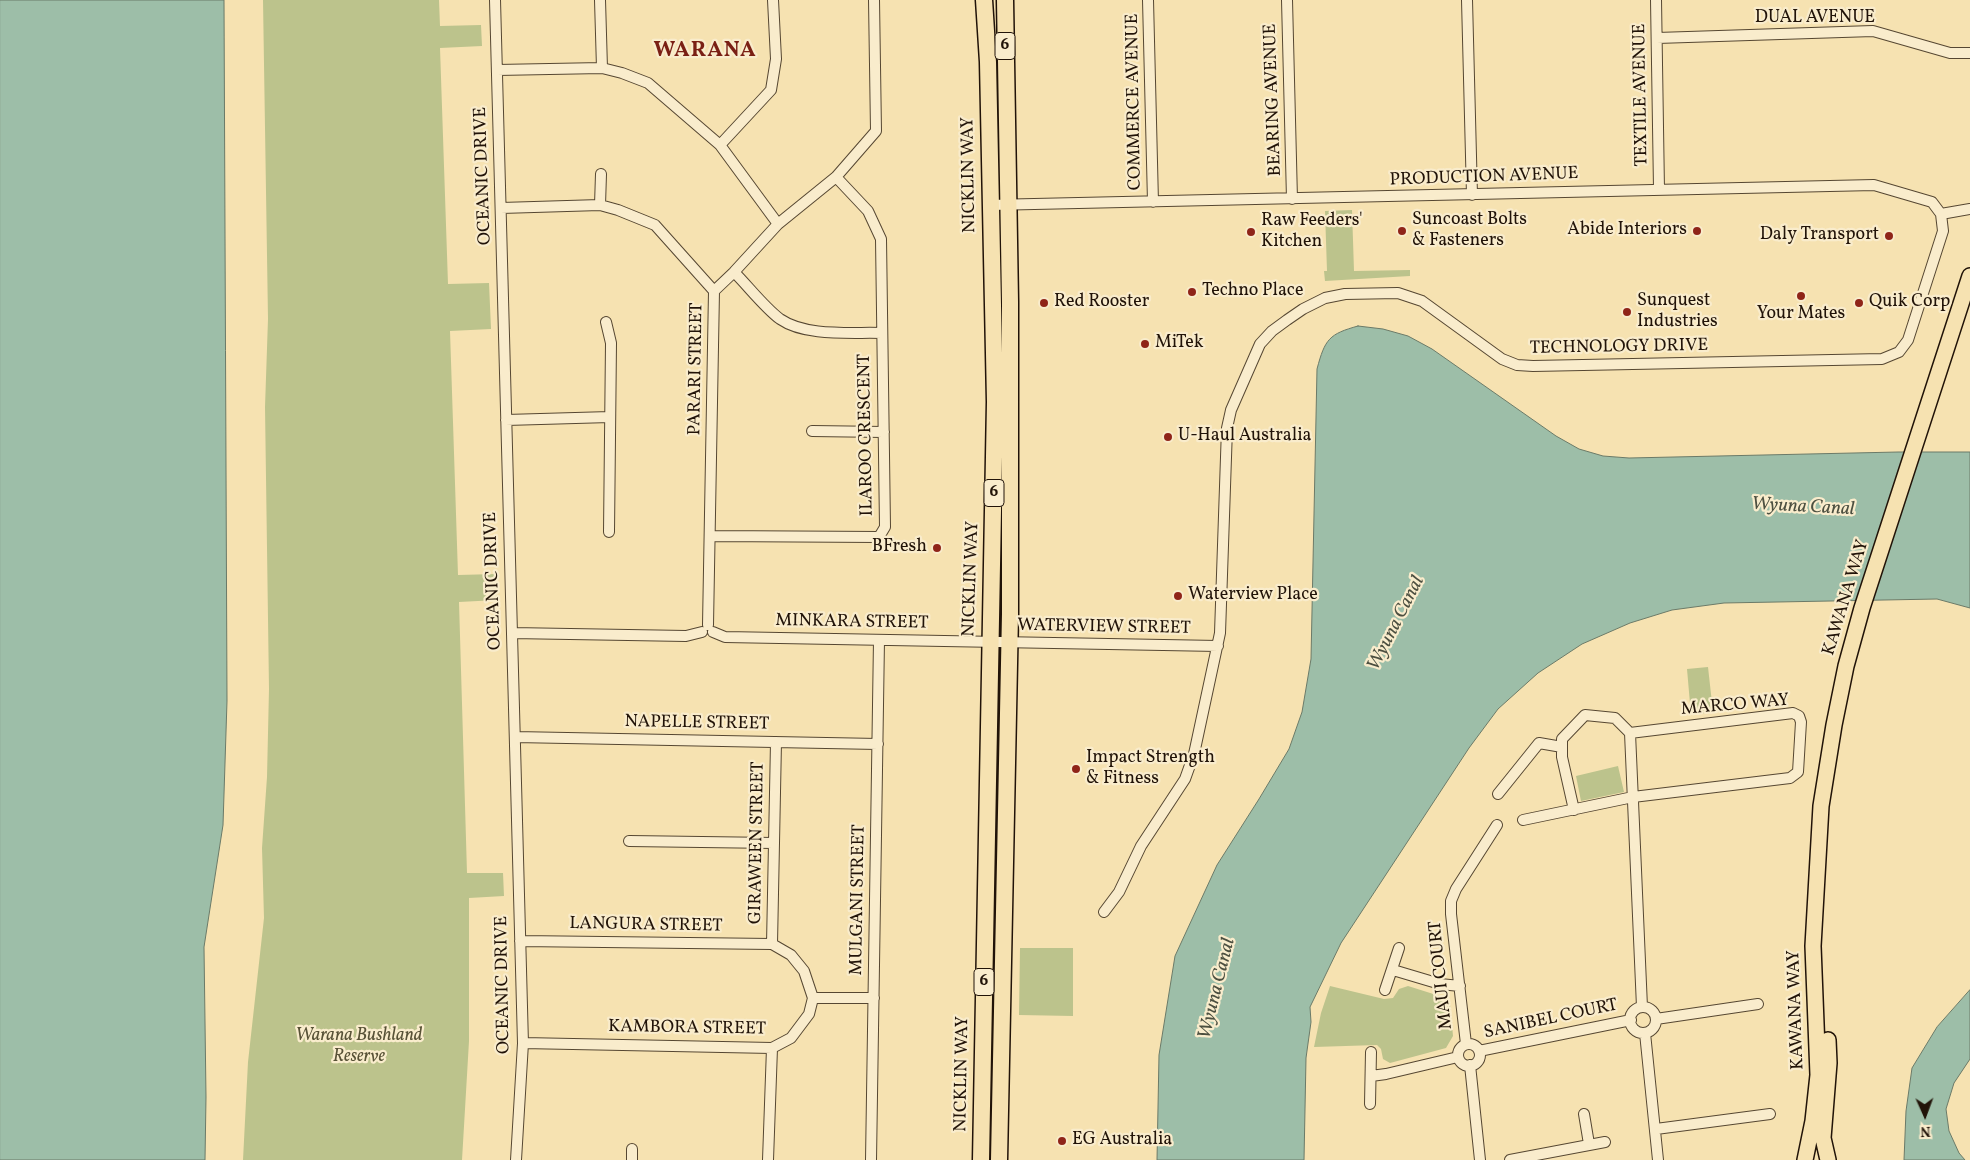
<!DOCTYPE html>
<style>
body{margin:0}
#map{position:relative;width:1970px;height:1160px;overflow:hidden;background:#f6e2b1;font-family:Vollkorn,serif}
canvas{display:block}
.north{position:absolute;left:1900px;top:1090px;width:50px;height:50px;-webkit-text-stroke:4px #f9eccc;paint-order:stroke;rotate:178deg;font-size:14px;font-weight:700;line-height:20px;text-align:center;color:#211308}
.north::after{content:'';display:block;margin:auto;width:18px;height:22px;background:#211308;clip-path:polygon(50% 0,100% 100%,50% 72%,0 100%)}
</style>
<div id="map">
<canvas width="1970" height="1160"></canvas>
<div class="north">N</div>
</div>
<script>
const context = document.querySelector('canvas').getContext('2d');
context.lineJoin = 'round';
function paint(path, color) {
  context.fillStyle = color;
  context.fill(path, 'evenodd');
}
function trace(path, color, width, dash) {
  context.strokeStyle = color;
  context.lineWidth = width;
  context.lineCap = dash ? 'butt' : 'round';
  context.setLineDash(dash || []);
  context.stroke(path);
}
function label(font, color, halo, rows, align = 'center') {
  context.font = font + ' Vollkorn,serif';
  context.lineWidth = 4.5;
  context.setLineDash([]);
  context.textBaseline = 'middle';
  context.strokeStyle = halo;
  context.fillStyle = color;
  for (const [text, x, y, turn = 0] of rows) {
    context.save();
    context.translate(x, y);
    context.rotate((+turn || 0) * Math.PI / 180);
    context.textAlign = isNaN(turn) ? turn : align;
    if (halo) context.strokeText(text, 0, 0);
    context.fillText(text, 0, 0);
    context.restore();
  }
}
paint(new Path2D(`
 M263,0h176l1,26 41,-1 1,21 -42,2 8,236 41,-1 2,46 -41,2 8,244 38,-1 1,26 -38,2 8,271h36l1,23 -35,2v143l-7,119h-219l5,-98 16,-144 -2,-70 5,-71 2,-88 -4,-282 3,-88z
 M1352,210l2,61 56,-1v6l-85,5 -1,-10h3l-2,-60z
 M1708,667l5,45 -22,3 -4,-46z
 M1618,766l6,26 -43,9 -5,-25z
 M1020,948h53v68l-54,-1z
 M1330,986l54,13 9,-1 6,-9 9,-3 38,12 4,6 3,32 -7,12 -56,15 -7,-4 -2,-10 -4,-4 -63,2 7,-34z`), '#bcc38c');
const water = new Path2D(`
 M0,0h224l3,701 -4,124 -19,122 2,150 -1,63h-205z
 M1358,326l25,3 25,7 24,13 124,87 23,13 24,7 26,2 269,-6h72v156l-33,-9 -213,4 -52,7 -42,13 -48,21 -44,29 -40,36 -29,39 -128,195 -31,64 1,15 -5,36 -2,102h-147l2,-105 16,-99 42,-91 42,-66 30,-50 13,-37 9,-53 6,-290c8,-30 12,-35 41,-43z
 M1970,990v69l-16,24 -8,26 3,22 10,22 6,7h-61l2,-49 6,-43 25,-41z`);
paint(water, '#9dbea8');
trace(water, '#6b7a68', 1);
const minor = new Path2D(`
 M495,0l28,1043 -7,117
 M600,0l2,68
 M1148,0l5,202
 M1287,0l5,199
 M1467,0l5,195
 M1656,0l3,189
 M1657,38l216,-7 77,22h20
 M497,70l105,-2 20,5 26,10 72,62 58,79
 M720,145l51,-55 5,-31 -3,-59
 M600,205l1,-31
 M990,205l884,-20 58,17 9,12 2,17 -35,109 -9,12 -17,7 -349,7 -16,-1 -15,-6 -80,-58 -24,-8 -53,1 -20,4 -22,11 -16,11 -15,11 -12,13 -29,66 -4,18 -7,205 -26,121 -9,25 -44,67 -22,46 -15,20
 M501,208l99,-3 18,5 37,15 59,66
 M1941,214l29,-5
 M734,272c14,14 31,36 46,47 26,18 71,13 102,14
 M606,322l5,21 -2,189
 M506,420l104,-3
 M812,431l72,1
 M710,536l169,1 6,-10 -4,-288 -13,-28 -32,-34
 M708,625l6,-334 20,-19 44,-48 58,-47 40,-46 -2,-131
 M713,632l12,5 493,9
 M512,633l174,3 16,-4
 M515,737l363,7
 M1498,794l41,-51 23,4
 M1574,810l-12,-53v-18l23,-24 30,3 15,15 12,274
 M1523,820l110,-23 157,-19 8,-6 3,-50 -2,-6 -6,-3 -163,20
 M629,841l145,2
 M520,941l252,3 19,11 13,16 9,27 -4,16 -18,24 -19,10 -249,-5
 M772,944l4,-202
 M1393,970l47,14 20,2
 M1385,990l14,-42
 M813,998h61
 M1630 1020a13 13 0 1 1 26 0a13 13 0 1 1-26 0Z
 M1656,1019l102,-15
 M1645,1033l13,127
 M1466,1044l-15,-130v-13l5,-12 41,-64
 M1458 1055a11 11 0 1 1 22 0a11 11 0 1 1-22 0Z
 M1479,1051l152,-31
 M1470,1065l10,95
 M1371,1076l15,-2 72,-17
 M1370,1104l1,-52
 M1584,1114l5,30
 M1656,1129l114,-15
 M632,1160v-11
 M768,1160l4,-112
 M871,1160l8,-520
 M1510,1160l95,-18`);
const primary = new Path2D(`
 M1828,1040l1,23 -6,75 5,22
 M1805,1160l8,-39 5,-46 -5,-129 8,-140 13,-81 12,-59 16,-58 108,-332`);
const trunk = new Path2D(`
 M981,1160l14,-758 -7,-340 -4,-62
 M999,1160l11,-546v-312l-5,-302`);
trace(minor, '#564732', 12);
trace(primary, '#211308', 18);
trace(trunk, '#211308', 19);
trace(minor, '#f9eccc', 10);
trace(primary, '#f6e2b1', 15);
trace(trunk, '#f6e2b1', 16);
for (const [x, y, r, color] of [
 [1402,231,5,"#8f2418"],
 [1697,231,5,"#8f2418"],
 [1251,232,5,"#8f2418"],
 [1889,236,5,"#8f2418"],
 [1192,292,5,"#8f2418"],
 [1801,296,5,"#8f2418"],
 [1044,303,5,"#8f2418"],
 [1859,303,5,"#8f2418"],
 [1627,312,5,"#8f2418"],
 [1145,344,5,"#8f2418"],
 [1168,437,5,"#8f2418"],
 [937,548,5,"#8f2418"],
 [1178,596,5,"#8f2418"],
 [1076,769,5,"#8f2418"],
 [1062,1141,5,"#8f2418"]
]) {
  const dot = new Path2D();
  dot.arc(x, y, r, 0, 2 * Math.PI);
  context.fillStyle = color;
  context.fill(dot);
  trace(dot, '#f9eccc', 2);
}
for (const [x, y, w] of [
 [1005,46,20],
 [994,493,20],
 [984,982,20]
]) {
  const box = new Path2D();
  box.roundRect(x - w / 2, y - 13.5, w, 27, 4);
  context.fillStyle = '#f9eccc';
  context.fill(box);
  trace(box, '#211308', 1);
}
label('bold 16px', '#211308', null, [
 ["6",1005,46],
 ["6",994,493],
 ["6",984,982]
]);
label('18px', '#211308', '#f9eccc', [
 ["DUAL AVENUE",1815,19],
 ["TEXTILE AVENUE",1642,95,-91],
 ["BEARING AVENUE",1274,100,-92],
 ["COMMERCE AVENUE",1135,102,-91],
 ["NICKLIN WAY",970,175,-91],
 ["OCEANIC DRIVE",484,176,-92],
 ["PRODUCTION AVENUE",1484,178,-2],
 ["TECHNOLOGY DRIVE",1619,348,-1],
 ["PARARI STREET",697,369,-89],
 ["ILAROO CRESCENT",867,435,-91],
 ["NICKLIN WAY",972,579,-88],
 ["OCEANIC DRIVE",494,581,-92],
 ["KAWANA WAY",1847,598,-73],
 ["MINKARA STREET",852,623,1],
 ["WATERVIEW STREET",1104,628,1],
 ["MARCO WAY",1735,706,-5],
 ["NAPELLE STREET",697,724,1],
 ["GIRAWEEN STREET",758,843,-89],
 ["MULGANI STREET",859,900,-89],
 ["LANGURA STREET",646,926,1],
 ["MAUI COURT",1442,975,-96],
 ["OCEANIC DRIVE",504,985,-91],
 ["KAWANA WAY",1797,1010,-92],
 ["SANIBEL COURT",1551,1020,-12],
 ["KAMBORA STREET",687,1029,1],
 ["NICKLIN WAY",963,1074,-89]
]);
label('18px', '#211308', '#f9eccc', [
 ["Suncoast Bolts",1412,221],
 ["& Fasteners",1412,242],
 ["Raw Feeders'",1261,222],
 ["Kitchen",1261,243],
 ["Abide Interiors",1687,231,"right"],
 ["Daly Transport",1879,236,"right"],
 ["Techno Place",1202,292],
 ["Sunquest",1637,302],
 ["Industries",1637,323],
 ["Red Rooster",1054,303],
 ["Quik Corp",1869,303],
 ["Your Mates",1801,315,"center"],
 ["MiTek",1155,344],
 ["U-Haul Australia",1178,437],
 ["BFresh",927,548,"right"],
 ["Waterview Place",1188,596],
 ["Impact Strength",1086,759],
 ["& Fitness",1086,780],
 ["EG Australia",1072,1141]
], 'left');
label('italic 18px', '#575136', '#f9eccc', [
 ["Warana Bushland",359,1037],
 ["Reserve",359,1058]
]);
label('italic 19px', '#4c4f40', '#f9eccc', [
 ["Wyuna Canal",1803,508,3],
 ["Wyuna Canal",1397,624,-63],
 ["Wyuna Canal",1218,989,-76]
]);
context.letterSpacing = '1px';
label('bold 22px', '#7a1f14', '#f9eccc', [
 ["WARANA",705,52]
]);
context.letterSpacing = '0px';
</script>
